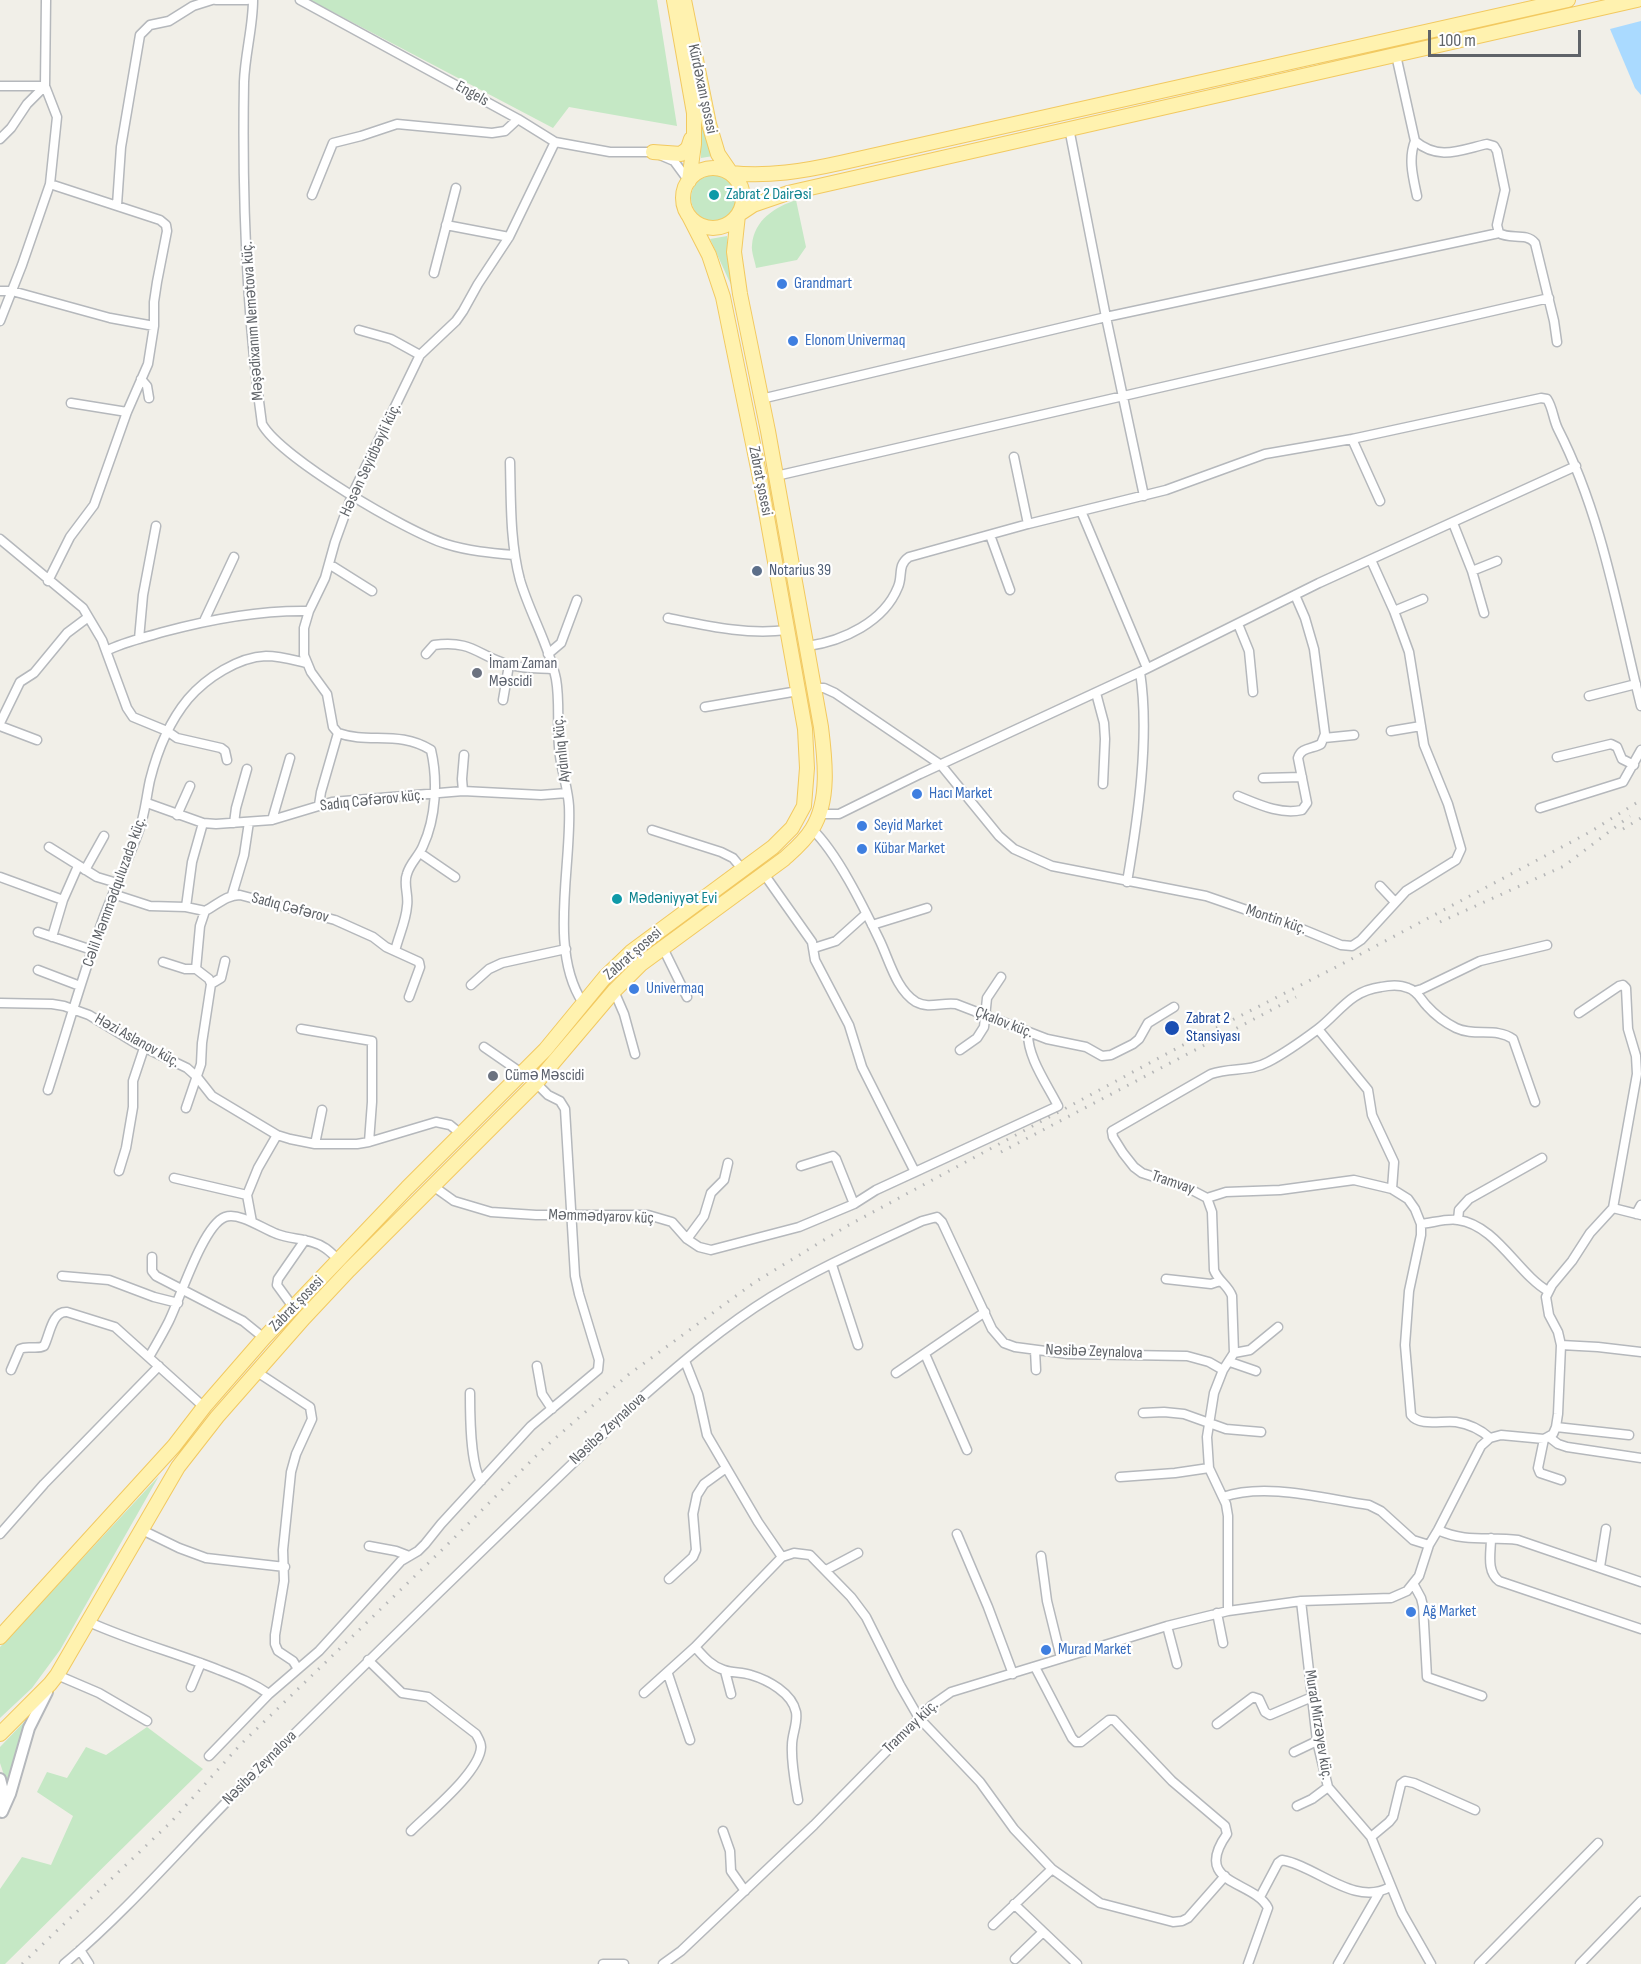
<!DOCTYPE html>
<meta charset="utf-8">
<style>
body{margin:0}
#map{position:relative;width:1641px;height:1964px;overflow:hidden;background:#f1efe8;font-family:"Sofia Sans Condensed",sans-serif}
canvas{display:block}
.scale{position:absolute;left:1428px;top:30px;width:153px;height:27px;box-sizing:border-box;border:3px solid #5f6368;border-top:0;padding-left:8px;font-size:18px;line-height:21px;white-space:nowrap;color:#5f6368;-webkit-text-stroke:4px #fff;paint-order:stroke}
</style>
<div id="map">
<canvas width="1641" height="1964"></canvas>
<div class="scale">100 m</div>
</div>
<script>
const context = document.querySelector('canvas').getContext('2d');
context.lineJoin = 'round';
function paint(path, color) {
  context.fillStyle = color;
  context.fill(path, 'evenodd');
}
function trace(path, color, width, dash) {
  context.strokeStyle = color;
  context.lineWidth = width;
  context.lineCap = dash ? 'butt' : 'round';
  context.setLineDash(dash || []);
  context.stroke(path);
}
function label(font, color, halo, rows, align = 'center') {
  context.font = font + ' "Sofia Sans Condensed",sans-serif';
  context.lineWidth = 4.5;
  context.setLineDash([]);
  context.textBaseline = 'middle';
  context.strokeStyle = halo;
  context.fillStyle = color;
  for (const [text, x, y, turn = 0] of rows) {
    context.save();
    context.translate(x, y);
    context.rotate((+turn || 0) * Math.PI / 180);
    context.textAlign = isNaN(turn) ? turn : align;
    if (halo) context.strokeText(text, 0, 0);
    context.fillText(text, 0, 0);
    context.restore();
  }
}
paint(new Path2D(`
 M310,0h347l20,126 -108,-19 -16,21z
 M701,117l12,39 -12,2z
 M691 198a23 23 0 1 1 46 0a23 23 0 1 1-46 0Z
 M796,200l10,47 -9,13 -41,8c-1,-7 -5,-16 -4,-23 2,-25 23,-38 44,-45z
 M727,236l5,51 -22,-48z
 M159,1476l-99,174 -28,38 -32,30v-71z
 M24,1722l1,2 -16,54h-4l-5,-15v-16z
 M147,1727l56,42 -198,195h-5v-75l22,-32 29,8 22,-49 -36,-24 10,-20 20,6 19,-31 20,8z`), '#c5e8c5');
paint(new Path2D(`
 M1641,21v74l-6,-7 -25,-59z`), '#aadaff');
const minor = new Path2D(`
 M216,0h31
 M253,0c0,27 -8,54 -9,82 -2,113 2,229 18,342 19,34 145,108 184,120 22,7 45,9 68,11
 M300,0l218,119 37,23 55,10h43l21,9 14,19
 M1396,55l19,86c24,20 45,9 72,3l7,2 3,5 8,39 -8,35 2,8c11,7 27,-1 36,10l19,78 3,21
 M0,86h45
 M1069,128l37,189 38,179
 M0,139l11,-11 16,-24 18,-18
 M1415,141c-7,18 -2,36 2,55
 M312,195l21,-52 28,-7 36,-12 95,9 13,-2 13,-12
 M117,205l4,-58 19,-112 10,-10 19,-4 24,-15 19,-6
 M446,225l63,12
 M434,273l22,-85
 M0,291h12l98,27 44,8
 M0,321l22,-56 28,-81 7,-67 -12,-31 1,-86
 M359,330l32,9 29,16
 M141,379l6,7 2,12
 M761,399l345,-82 393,-84
 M71,403l56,9
 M1352,439l28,62
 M1014,457l14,67
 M510,462c1,40 0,80 10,118 10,34 29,65 36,99 4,22 1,46 3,68 1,20 9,40 10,59 3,59 -21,145 14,197
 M776,476l773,-178
 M1081,511l66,157
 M1453,523l19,48 12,42
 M990,535l20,55
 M0,539l83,69 19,32 25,68 6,9 34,14 10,7 44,10 4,3 2,9
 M329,564l43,27
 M1472,571l25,-10
 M48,581l22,-44 24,-32 33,-93 21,-48 6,-38v-24l3,-20 10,-51 -1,-6 -6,-5 -110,-36
 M1394,611l29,-12
 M668,618c40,8 78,17 119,12
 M204,621l30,-64
 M1238,624l11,27 4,41
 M139,639l4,-44 13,-69
 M808,646c35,-5 76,-24 90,-59 5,-11 -1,-22 11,-30l119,-33 138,-34 99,-36 87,-15 189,-41 6,1c6,9 6,20 11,30 44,86 60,184 83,277
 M106,651c18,-9 37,-13 57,-19 48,-13 95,-22 146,-21
 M426,654l8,-9c40,-5 43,11 76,20 14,4 29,3 43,4
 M548,654l13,-11 16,-43
 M815,688h9l11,5 106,72 58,71 15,13 38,17 154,30 96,33 39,16 11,1 9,-6 45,-49 50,-31 5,-11 -13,-45 -24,-59 -15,-93 -15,-41 -23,-51
 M1096,693l8,30 1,16 -2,45
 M1589,696l47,-12
 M503,700l6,-35
 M705,707l93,-16
 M0,723l20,-41 14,-9 33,-40 20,-15
 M0,726l37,14
 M1391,731l30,-5
 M338,733c31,11 61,-3 93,17 7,30 5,68 -8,96 -4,10 -13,17 -16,28 -4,10 2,21 0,32 -1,15 -8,29 -12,45
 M1324,738l30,-3
 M1557,757l54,-13 6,3 5,12 12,6
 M1263,778l39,-1
 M463,791l-1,-12 2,-24
 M1238,796c20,8 42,19 64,14l5,-7 -9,-45c3,-11 15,-9 23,-14l4,-10 -11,-85 -9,-31 -10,-23
 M147,803l56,20 13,1 56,-4 60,-18 131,-11 78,4 26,-2
 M319,805l2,-13 17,-59 -5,-6 -6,-33 -16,-22 -7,-17v-27l5,-17 16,-33 10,-36 17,-47 68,-140 36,-34 7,-10 15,-27 31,-47 46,-95
 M1540,808l83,-26 18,-32
 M819,814h20l81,-40 220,-102 179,-89 257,-117
 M177,815l13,-29
 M272,820l18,-62
 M234,823l2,-15 11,-39
 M812,829c25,24 51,77 67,110 10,20 17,51 37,63 13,7 26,0 40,2l91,35 39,8 16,9 9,-1 22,-11 6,-5 9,-16 26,-16
 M652,830l69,22 12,6 10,12
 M49,847l48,30 20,6
 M420,853l35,24
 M85,870l19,-34
 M764,874l48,68 3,18 34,65 13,42 53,105
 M0,877l63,23
 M1127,882c11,-64 23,-146 13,-210
 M1380,886l15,16
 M113,894l37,12 36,1 19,4c12,-6 21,-16 35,-16l95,25 38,17 13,10 33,15 1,5 -11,30
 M232,895l12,-40 5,-33
 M186,907l6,-45 11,-39
 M872,925l55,-17
 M38,932l54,18
 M52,937l11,-37 15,-34
 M663,948l24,49
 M814,948l22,-7 30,-27
 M163,962l22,7h11
 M38,970l42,16
 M211,984l10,-6 4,-17
 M471,985l18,-16 13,-6 64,-14
 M614,991l10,23 11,40
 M1415,991l7,-2 58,-28 67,-16
 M0,1003l52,1 12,2 25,9 48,29 50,24 10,9 15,19 65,39 13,4 25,5h42l12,-2 67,-20 14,3 11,9
 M301,1029l71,12v61l-3,40
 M1318,1029l50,61 4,25 22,47 -2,27
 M484,1047l39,27
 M960,1050l17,-12 7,-11 3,-29 14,-21
 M48,1090c18,-56 34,-113 54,-168 11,-30 25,-59 36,-89 7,-17 8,-35 12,-53 7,-28 19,-58 38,-81 18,-21 50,-42 78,-43 14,0 27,4 40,7
 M186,1108l15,-44 1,-21 9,-59 -2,-5 -13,-10 4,-43 5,-15
 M315,1144l7,-34
 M801,1166l32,-10 3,3 18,45
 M119,1171l7,-23 7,-41v-26l11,-33
 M174,1178l73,17
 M433,1186l21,15 37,11 45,3h112l24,7 15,17 12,8 12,3 88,-23 55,-23 22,-14 182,-84c-11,-22 -31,-49 -30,-74
 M1207,1198l19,-6 54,-2 74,-10 38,9 16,10 7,10 6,15v11l-12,56 -4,54 6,70c9,12 32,5 45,7 13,2 25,8 34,16
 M1613,1208l28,7
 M1636,1214l5,-9
 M1458,1220l1,-10 10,-11 73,-41
 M252,1222l-5,-27 11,-27 19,-33
 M1421,1224c11,-1 26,-6 37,-4 38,5 60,54 90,71
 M687,1239l17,-23 7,-23 13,-13 4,-17
 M152,1257v14l4,5 87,45 21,17
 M832,1265l26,80
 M62,1276l47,4 45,17 24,6
 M1166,1279l45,5 9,-3
 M293,1307l-16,-22 1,-6 27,-39
 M1561,1345l37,2 43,5
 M1035,1350l1,20
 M1234,1353l16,-3 28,-23
 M925,1354l42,96
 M149,1357c7,-12 14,-24 20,-36 11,-22 34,-96 56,-104 15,-5 38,12 52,17 15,6 34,4 48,14 5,3 9,8 14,12
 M685,1361l13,33 9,41 51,87 24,35 12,-4 16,2 41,42 15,20 34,68 19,33 61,64 34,47 38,40 48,34 73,19 9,-1 6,-3 37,-42
 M1230,1362l26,9
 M537,1366l5,28 10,15
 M11,1370l9,-21c8,-4 16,1 24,-3 6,-12 8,-35 23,-34l48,15 89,80
 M257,1372l53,35 2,12 -16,35 -5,18 -8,78 1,31 -9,54v9l3,7 15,10 5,8
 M896,1373l89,-61
 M470,1393c0,22 0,71 11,88
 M1143,1413l21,-1 20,2 42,15 35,3
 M1556,1427l73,8
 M1549,1437l9,7 9,3 74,11
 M1544,1439l-6,29 2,5 21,7
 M1120,1477l55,-4 34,-5
 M1223,1497c43,-15 102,2 146,8l12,6 32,29 16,5
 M140,1529l39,19 27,10 79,9
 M1438,1530c28,13 52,6 80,10l123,42
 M0,1534l44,-50 115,-118
 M957,1534l31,73 25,67
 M1491,1538c0,15 -5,33 8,43l142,48
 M369,1546l27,5 13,5
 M1041,1556l6,45 14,57
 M1600,1567l6,-38
 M826,1570l32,-17
 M669,1579l24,-22 3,-7 -3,-36 4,-19 7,-11 22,-16
 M1414,1585l7,13 2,8 4,71 55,19
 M1301,1601l16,140 11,46 43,50 31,76 29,51
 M1228,1611v-95l-2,-12 -17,-36 -2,-31 7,-44 9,-23 11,-17 -2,-57c-4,-11 -14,-15 -18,-26l-2,-58 -5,-14 -19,-10 -46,-15 -8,-6 -11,-14 -10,-16 -1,-6 99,-57c20,-7 39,-2 57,-12 17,-9 34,-21 50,-33 22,-17 32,-38 63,-42 9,-2 18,-3 27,1 10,3 12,11 19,18 8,9 19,17 29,22 19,9 40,-1 57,11l22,63
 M1217,1613l6,30
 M89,1622c42,19 87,31 130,48 18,7 34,13 50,24
 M1167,1626l10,38
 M695,1647c8,9 16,19 29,23 8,3 18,2 27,5 17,5 41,18 45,37 2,11 -4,22 -4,33 -1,18 3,37 6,55
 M368,1660l34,33 26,4 48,37c2,4 5,8 5,13 -1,25 -52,66 -70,84
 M1035,1667l37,71 4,4h5l28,-22h5l58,61 53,45 2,8c-36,51 27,46 41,74l-20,56
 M725,1671l6,23
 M668,1674l22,66
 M57,1675l42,18 48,28
 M191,1687l10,-24
 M644,1693l51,-46 87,-90
 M1217,1724l36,-27 6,2 6,13 5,3 42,-18
 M1294,1752l23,-11
 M209,1756l60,-62 50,-43 82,-90 17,-10 7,-7 16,-20 90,-98 67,-56 1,-10 -20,-66 -4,-18 -10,-167 -5,-8 -12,-6 -12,-12
 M1297,1806l15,-7 16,-12
 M723,1831l7,20 1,20 14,20
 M1371,1837l18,-15 4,-5 8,-33 4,-3 9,2 61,27
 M1260,1897l18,-34 4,-3c35,6 72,47 108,27
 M1014,1904l63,60
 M993,1925l59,-56
 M80,1950l9,14
 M1015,1959l28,-27
 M64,1964c68,-57 126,-127 189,-189 128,-127 257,-252 387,-376 41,-36 84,-73 131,-102 47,-29 100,-52 151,-76l15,-4 5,5 50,107 12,14 11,4 53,7 119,2 22,6 14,8
 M603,1964h21
 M663,1964l18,-13 133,-126 117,-119 20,-14 216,-66 61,-15 73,-10 90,-3 16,-7 12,-15 10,-31 9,-15 43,-84 9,-8 11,-3 43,4 9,-5 3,-7 2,-13 3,-69 -3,-13 -9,-17 -3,-18 6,-12 20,-24 18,-28 23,-25 24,-134 -1,-18 -8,-27 -2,-41 -3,-3 -4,1 -40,27
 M1338,1964l41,-71
 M1479,1964l119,-121
 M1580,1964l61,-63`);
const tertiary = new Path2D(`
 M0,1779l3,12v13
 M2,1812l8,-18 19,-66 18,-36`);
const primary = new Path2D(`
 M674,0l20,113v31l-5,37
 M684,0l25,124 9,30 13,19c37,4 73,-2 109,-10l728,-163
 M653,152l28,2 7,-6 3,-9
 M683 198a30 30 0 1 1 60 0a30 30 0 1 1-60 0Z
 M0,1637l174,-191 30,-39 60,-69 143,-150 138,-138 60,-73 26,-25 142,-105 19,-19 12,-22 3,-38 -2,-39 -45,-251 -37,-181 -14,-42 -20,-39
 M0,1734l50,-50 7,-9 121,-208 39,-50 87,-99 45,-48 187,-187 78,-92 27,-27 143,-105c10,-9 21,-18 28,-30 18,-28 13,-70 9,-102l-53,-296 -28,-137 -6,-42 4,-37 15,-10 35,-12 849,-193`);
trace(minor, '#b5b8bc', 11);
trace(tertiary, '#b5b8bc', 14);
trace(primary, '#f2c960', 16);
trace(minor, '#fff', 8);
trace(tertiary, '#fff', 10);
trace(primary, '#fff2af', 14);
trace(new Path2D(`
 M1623,829l18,-11
 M1440,922l124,-56 66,-50
 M1001,1152l295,-155
 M22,1964l149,-142 69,-77 207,-200 97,-97 84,-73 127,-93 92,-56 336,-181 159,-81 248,-132 51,-32`), '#b6b7b8', 3, [1.5, 8]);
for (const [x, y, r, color] of [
 [714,195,6,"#0f9aa8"],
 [782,284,6,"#3f7fe0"],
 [793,341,6,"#3f7fe0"],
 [757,571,6,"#5c6f8a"],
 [477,673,6,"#6b7280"],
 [917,794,6,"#3f7fe0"],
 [862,826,6,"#3f7fe0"],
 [862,849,6,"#3f7fe0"],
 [617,899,6,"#0f9aa8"],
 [634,989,6,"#3f7fe0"],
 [1172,1028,8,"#1a4fb4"],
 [493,1076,6,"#6b7280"],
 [1411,1612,6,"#3f7fe0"],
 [1046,1650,6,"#3f7fe0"]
]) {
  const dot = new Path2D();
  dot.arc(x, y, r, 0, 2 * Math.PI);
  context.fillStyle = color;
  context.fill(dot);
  trace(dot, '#fff', 2);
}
label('16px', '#5f6368', '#fff', [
 ["Kürdəxanı şosesi",702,89,78],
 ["Engels",472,94,29],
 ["Məşədixanım Nemətova küç.",253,321,-94],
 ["Həsən Seyidbəyli küç.",371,460,-65],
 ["Zabrat şosesi",760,481,79],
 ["Aydınlıq küç.",562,749,-96],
 ["Sadıq Cəfərov küç.",372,801,-6],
 ["Cəlil Məmmədquluzadə küç.",115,892,-70],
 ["Sadıq Cəfərov",290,908,15],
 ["Montin küç.",1276,920,19],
 ["Zabrat şosesi",633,954,-41],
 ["Çkalov küç.",1004,1023,21],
 ["Həzi Aslanov küç.",137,1041,29],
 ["Tramvay",1173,1183,19],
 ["Məmmədyarov küç",601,1217,2],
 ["Zabrat şosesi",297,1304,-46],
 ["Nəsibə Zeynalova",1094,1352,2],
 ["Nəsibə Zeynalova",608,1429,-43],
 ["Murad Mirzəyev küç.",1318,1725,81],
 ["Tramvay küç.",911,1727,-44],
 ["Nəsibə Zeynalova",260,1768,-45]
]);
label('16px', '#0d838f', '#fff', [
 ["Zabrat 2 Dairəsi",726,195],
 ["Mədəniyyət Evi",629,899]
], 'left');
label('16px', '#366cbe', '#fff', [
 ["Grandmart",794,284],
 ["Elonom Univermaq",805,341],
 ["Hacı Market",929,794],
 ["Seyid Market",874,826],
 ["Kübar Market",874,849],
 ["Univermaq",646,989],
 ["Ağ Market",1423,1612],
 ["Murad Market",1058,1650]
], 'left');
label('16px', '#4e5e75', '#fff', [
 ["Notarius 39",769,571]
], 'left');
label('16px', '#5b616d', '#fff', [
 ["İmam Zaman",489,664],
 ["Məscidi",489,682],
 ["Cümə Məscidi",505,1076]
], 'left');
label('16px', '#164399', '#fff', [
 ["Zabrat 2",1186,1019],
 ["Stansiyası",1186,1037]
], 'left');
</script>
